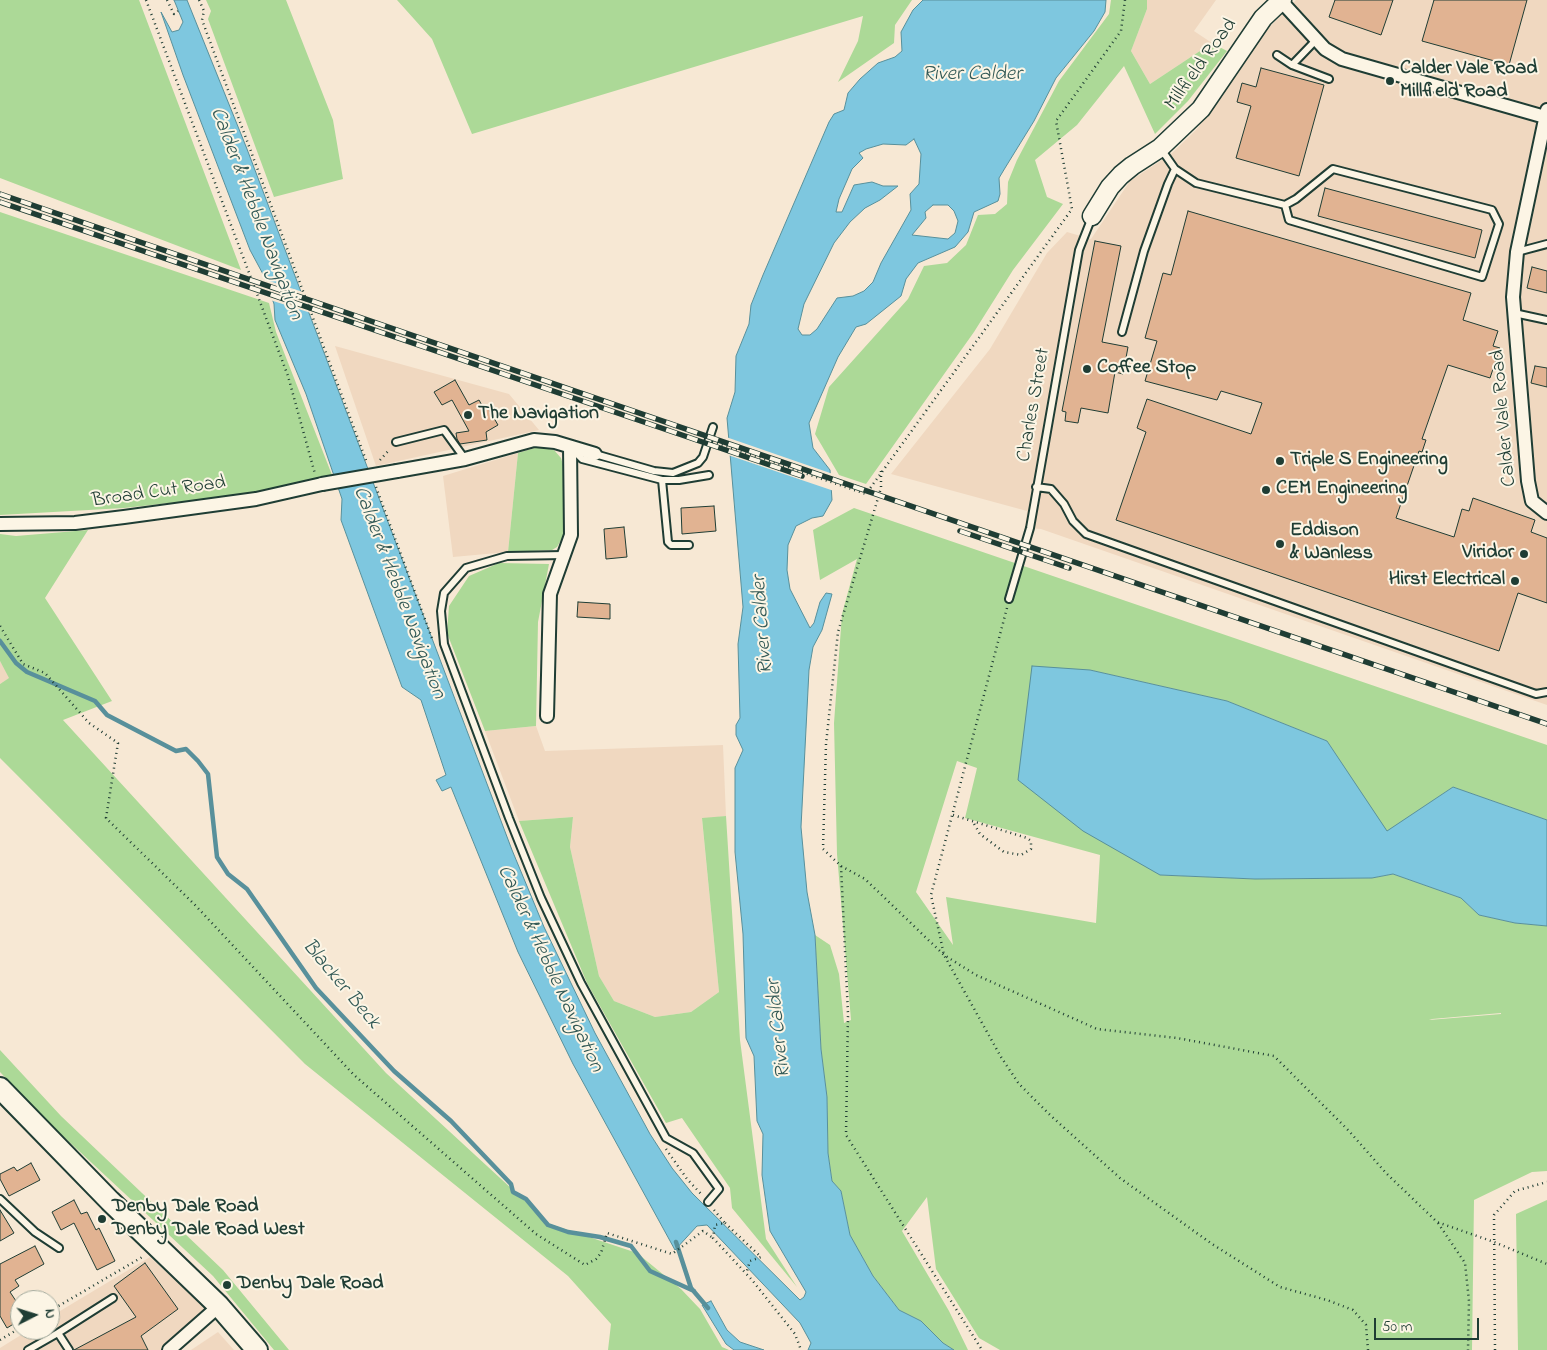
<!DOCTYPE html>
<html>
<head>
<meta charset="utf-8">
<style>
  body { margin:0 }
  #map { position:relative; width:1547px; height:1350px; overflow:hidden; background:#f7e8d4; font-family:"Indie Flower",sans-serif }
  canvas { display:block }
  .north { position:absolute; left:10px; top:1290px; width:50px; height:50px; box-sizing:border-box; background:#fcf5e5; border:1px solid #a4ab9e; border-radius:50%; rotate:85deg; font-size:14px; font-weight:700; line-height:20px; text-align:center; color:#1f3d34 }
  .north::after { content:''; display:block; margin:auto; width:18px; height:22px; background:#1f3d34; clip-path:polygon(50% 0,100% 100%,50% 72%,0 100%) }
  .scale { position:absolute; left:1374px; top:1318px; width:105px; height:22px; box-sizing:border-box; border:2px solid #1f3d34; border-top:0; padding-left:6px; font-size:15px; line-height:18px; white-space:nowrap; color:#1f3d34; -webkit-text-stroke:4px #fcf5e5; paint-order:stroke }
</style>
</head>
<body>
<div id="map">
<canvas width="1547" height="1350"></canvas>
<div class="north">N</div>
<div class="scale">50 m</div>
</div>
<script>
const ctx = document.querySelector('canvas').getContext('2d');
ctx.lineJoin = 'round';
function fillPath(path, color) { ctx.fillStyle = color; ctx.fill(path, 'evenodd'); }
const toPath = rows => new Path2D(rows.map(r => 'M' + r).join(''));
function stroke(path, color, width, dash) { ctx.strokeStyle = color; ctx.lineWidth = width; ctx.lineCap = dash ? 'butt' : 'round'; ctx.setLineDash(dash || []); ctx.stroke(path); }
function write(font, color, halo, rows, align = 'center') {
  ctx.font = font + ' "Indie Flower",sans-serif'; ctx.lineWidth = 4; ctx.setLineDash([]); ctx.textBaseline = 'middle'; ctx.strokeStyle = halo; ctx.fillStyle = color; for (const [text, x, y, turn = 0] of rows) {
    ctx.save(); ctx.translate(x, y); ctx.rotate((+turn || 0) * Math.PI / 180); ctx.textAlign = isNaN(turn) ? turn : align; if (halo) ctx.strokeText(text, 0, 0); ctx.fillText(text, 0, 0); ctx.restore();
  }
}
const built = toPath([
  [1147,0,1216,0,1194,31,1212,43,1150,84,1131,51,1147,9],
  [1296,0,1547,0,1547,705,1041,529,1025,528,1027,511,891,474,990,349,1047,253,1067,232,1091,239,1130,181,1171,154,1197,129,1257,40],
  [335,346,509,394,539,430,376,466],
  [518,453,508,552,453,557,443,476],
  [0,661,10,678,0,684],
  [536,726,545,751,723,745,726,816,702,819,719,992,691,1012,655,1017,614,1001,599,976,570,847,573,817,519,821,485,731],
  [150,1257,206,1309,161,1350,0,1350,0,1348,29,1330,50,1330,50,1317],
  [218,1332,234,1350,191,1350]
]);
const green = toPath([
  [0,0,139,0,241,270,0,178],
  [206,0,286,0,333,120,343,179,274,197,208,19,211,11],
  [397,0,912,0,895,25,894,43,838,82,858,41,863,16,472,134,432,39],
  [1111,0,1147,0,1147,9,1131,51,1150,84,1212,43,1227,51,1188,101,1155,134,1124,66,1077,125,1035,160,1047,197,1063,204,1013,270,974,332,866,484,839,475,815,434,829,387,908,299,924,266,947,263,966,245,978,215,995,214,1007,204,1008,182,1017,160,1059,81,1109,14],
  [0,212,269,303,276,332,332,475,252,494,124,508,0,515],
  [538,447,554,450,561,458,564,468,565,533,557,547,552,550,508,552,518,453],
  [854,508,1547,745,1547,820,1453,787,1387,832,1327,741,1227,701,1090,670,1160,875,1255,879,1372,878,1393,874,1461,898,1479,915,1515,923,1547,926,1547,1171,1532,1172,1474,1200,1472,1350,1000,1350,979,1338,936,1269,927,1197,902,1231,949,1311,968,1350,954,1350,943,1343,921,1321,899,1310,873,1276,850,1235,841,1191,832,1181,828,1153,827,1097,821,1049,815,935,830,945,839,974,844,1023,851,1020,837,854,834,723,842,614,857,559,820,580,813,530],
  [957,761,977,768,965,818,1100,855,1096,923,946,897,953,945,916,892],
  [1501,1013,1501,1014,1429,1020,1432,1019],
  [88,530,45,598,112,701,63,720,386,1073,550,1224,637,1253,681,1289,700,1309,722,1347,729,1350,608,1350,611,1324,568,1276,305,1064,0,758,0,684,9,678,0,661,0,534,16,536],
  [499,563,549,564,538,622,536,726,485,731,447,633,449,606,469,576],
  [726,816,740,1040,766,1239,797,1287,732,1208,730,1188,682,1118,666,1123,587,983,519,821,573,817,570,847,599,976,614,1001,655,1017,691,1012,719,992,702,818],
  [0,1050,61,1116,223,1270,289,1350,274,1350,213,1276,49,1123,0,1072],
  [1547,1200,1547,1350,1518,1350,1516,1214]
]);
const water = toPath([
  [174,0,187,0,247,149,512,850,544,927,595,1033,650,1134,672,1168,692,1193,800,1300,804,1297,806,1292,770,1231,762,1175,763,1134,757,1121,754,1056,746,1038,743,934,735,852,735,768,743,750,736,735,736,725,740,718,738,644,743,607,727,418,735,392,736,356,749,324,751,305,763,275,829,122,834,114,844,110,848,93,860,79,878,63,895,57,902,51,901,32,913,10,923,0,1106,0,1105,12,1094,31,1056,78,1034,121,1005,168,999,178,1000,194,998,201,974,212,968,232,955,247,918,263,906,279,901,296,866,324,856,327,838,357,809,423,813,448,830,470,832,500,823,516,812,518,796,526,788,545,787,570,790,589,810,628,814,623,820,602,826,593,832,594,822,630,813,647,809,670,801,827,807,892,815,935,821,1049,827,1097,828,1153,832,1181,841,1191,850,1235,873,1276,899,1310,921,1321,943,1343,954,1350,808,1350,811,1343,800,1323,707,1225,697,1226,675,1250,573,1064,518,952,451,787,442,791,436,780,446,775,421,700,402,687,341,520,342,499,306,394,275,320,274,304,264,276,250,250,183,75,161,12,172,32,179,30,183,22,174,0],
  [914,139,921,154,919,184,910,194,911,210,881,263,873,282,864,291,853,296,837,298,817,329,810,335,802,335,798,329,804,304,834,243,850,222,865,208,880,200,898,186,883,186,872,182,854,185,842,212,836,212,839,199,852,169,863,158,859,153,866,149,883,144,906,145,914,139],
  [933,205,948,205,954,211,958,221,955,233,948,239,912,235,926,218,925,212,933,205],
  [1032,666,1090,670,1227,701,1327,741,1387,831,1453,787,1547,820,1547,926,1515,923,1479,915,1461,898,1393,874,1372,878,1255,879,1160,875,1083,831,1018,780,1032,666],
  [711,1301,727,1330,740,1342,764,1350,734,1350,726,1344,702,1305,711,1301]
]);
const pier = toPath([
  [263,279,303,292,311,313,270,300],
  [726,437,833,474,834,491,728,455]
]);
const stream = toPath([
  [0,641,16,663,27,672,95,701,107,715,176,751,186,749,198,761,208,774,217,857,228,874,247,889,316,988,394,1071,451,1121,511,1184,513,1192,526,1199,548,1225,568,1232,600,1237,631,1246,650,1271,694,1291],
  [676,1242,691,1288,708,1308]
]);
const building = toPath([
  [1335,0,1393,0,1381,35,1329,17,1335,0],
  [1434,0,1527,0,1509,65,1422,41,1434,0],
  [1261,68,1324,85,1299,176,1236,158,1251,106,1237,102,1242,83,1256,87,1261,68],
  [1325,188,1482,230,1475,258,1318,216,1325,188],
  [1188,211,1471,293,1463,320,1498,331,1493,346,1500,348,1490,378,1448,365,1422,439,1426,440,1422,452,1419,451,1396,518,1454,537,1462,509,1469,511,1473,498,1535,520,1531,532,1547,538,1547,603,1518,593,1499,651,1116,520,1146,432,1137,428,1147,399,1251,434,1262,403,1221,391,1217,400,1145,381,1157,341,1145,338,1163,273,1171,275,1188,211],
  [1095,241,1121,246,1102,342,1128,347,1123,374,1115,372,1108,413,1081,408,1078,423,1065,421,1066,412,1062,411,1095,241],
  [1532,267,1547,271,1547,293,1527,288,1532,267],
  [1535,366,1547,368,1547,387,1531,383,1535,366],
  [455,380,469,405,479,400,485,411,488,408,498,425,486,432,487,440,460,444,457,439,456,433,469,431,452,400,442,405,434,392,455,380],
  [714,506,716,531,682,534,681,508,714,506],
  [624,527,627,557,606,559,604,529,624,527],
  [578,602,610,604,610,619,577,617,578,602],
  [31,1163,40,1180,9,1196,0,1179,0,1174,14,1167,17,1171,31,1163],
  [74,1200,81,1214,87,1212,96,1230,99,1228,115,1261,97,1270,74,1223,61,1230,52,1212,74,1200],
  [0,1210,14,1233,0,1241,0,1210],
  [35,1246,44,1264,15,1280,19,1286,10,1292,20,1307,20,1320,7,1328,0,1316,0,1264,35,1246],
  [145,1263,178,1309,141,1336,148,1350,74,1350,136,1317,114,1286,145,1263]
]);
const path = toPath([
  [146,0,288,376,315,474],
  [167,0,174,14,178,11],
  [199,0,204,11,202,20,367,463],
  [717,443,866,494,1072,209,1056,121,1121,31,1125,0],
  [380,460,390,449],
  [881,471,881,488,838,632,826,744,823,849,841,866,848,1014,846,1135,982,1350],
  [376,487,433,641],
  [1007,608,931,895,944,955,1001,1057,1019,1084,1050,1115,1120,1178,1212,1244,1280,1287,1327,1300,1353,1310,1366,1325,1368,1350],
  [0,626,23,664,45,673,89,723,118,743,106,818,196,906,354,1075,536,1234,585,1265,596,1259,601,1253,607,1233,672,1254,703,1231,713,1238],
  [953,815,1027,838,1031,841,1031,849,1021,855,1004,852,980,834,973,822],
  [841,866,865,879,944,955,976,975,1097,1029,1177,1038,1274,1056,1349,1131,1386,1173,1437,1222,1494,1242,1547,1264],
  [666,1149,687,1179,703,1196],
  [714,1210,725,1223,715,1225,713,1238,752,1280,795,1334,801,1350],
  [725,1223,761,1257,750,1261,746,1274],
  [1438,1223,1465,1263,1469,1301,1468,1350],
  [50,1311,144,1256],
  [0,1340,20,1328],
  [1495,1350,1494,1215,1515,1191,1547,1182]
]);
const lane = toPath([
  [1316,40,1292,65,1329,79],
  [1277,55,1292,65],
  [1161,149,1175,169,1196,183,1285,205,1296,199,1333,169,1492,210,1499,224,1482,277,1289,220,1285,205],
  [1517,252,1547,244],
  [1514,313,1547,320],
  [1122,332,1144,251,1168,184,1175,169],
  [396,442,444,430,465,459],
  [574,451,582,459,662,480,679,480,709,475],
  [595,454,654,471,673,473,698,463,703,457,713,427],
  [662,480,668,542,671,545,689,545],
  [1036,487,1051,489,1064,504,1073,521,1086,534,1536,694,1547,692],
  [564,555,507,556,466,568,444,593,441,611,444,644,509,818,541,898,581,983,666,1138,693,1153,719,1189,708,1202],
  [1009,599,1030,528,1079,250,1092,217],
  [0,1199,35,1232,59,1248],
  [58,1333,113,1298],
  [28,1350,58,1333,69,1350]
]);
const street = toPath([
  [1281,1,1325,49,1342,59,1545,117],
  [1547,110,1517,252,1513,297,1528,481,1532,501,1547,513],
  [397,471,465,459,534,440,555,442,595,454],
  [0,524,75,523,124,517,256,499,322,484],
  [547,716,550,594,571,535,570,447],
  [169,1350,219,1306]
]);
const secondary = toPath([
  [1092,216,1110,187,1121,175,1132,166,1160,148,1201,109,1263,18,1282,0]
]);
const primary = toPath([
  [0,1088,110,1201,219,1306,257,1350]
]);
const rail = toPath([
  [0,194,1547,724],
  [0,202,802,476],
  [960,531,1069,568]
]);
const streetBridge = toPath([
  [322,484,397,471]
]);
const markers = [
  [1390,81,5,"#1f3d34"],
  [1087,369,5,"#1f3d34"],
  [468,415,5,"#1f3d34"],
  [1280,461,5,"#1f3d34"],
  [1266,490,5,"#1f3d34"],
  [1280,544,5,"#1f3d34"],
  [1524,554,5,"#1f3d34"],
  [1515,581,5,"#1f3d34"],
  [102,1219,5,"#1f3d34"],
  [227,1285,5,"#1f3d34"]
];
const streetNames = [
  ["Millfield Road",1202,65,-54],
  ["Charles Street",1035,405,-80],
  ["Calder Vale Road",1505,418,-95],
  ["Broad Cut Road",159,493,-8]
];
const poiNames = [
  ["Calder Vale Road",1400,70],
  ["Millfield Road",1400,93],
  ["Coffee Stop",1097,369],
  ["The Navigation",478,415],
  ["Triple S Engineering",1290,461],
  ["CEM Engineering",1276,490],
  ["Eddison",1290,532],
  ["& Wanless",1290,555],
  ["Viridor",1514,554,"right"],
  ["Hirst Electrical",1505,581,"right"],
  ["Denby Dale Road",112,1208],
  ["Denby Dale Road West",112,1231],
  ["Denby Dale Road",237,1285]
];
const waterNames = [
  ["River Calder",972,76],
  ["Calder & Hebble Navigation",255,214,69],
  ["Calder & Hebble Navigation",398,593,69],
  ["River Calder",764,625,-94],
  ["Calder & Hebble Navigation",549,969,65],
  ["Blacker Beck",340,985,50],
  ["River Calder",780,1029,-96]
];
fillPath(built, '#f0d8c0');
fillPath(green, '#acd997');
fillPath(water, '#7ec7df');
stroke(water, '#58909b', 1);
fillPath(pier, '#f7e8d4');
stroke(stream, '#58909b', 4.5);
fillPath(building, '#e1b392');
stroke(building, '#1f3d34', 1);
stroke(lane, '#1f3d34', 10);
stroke(street, '#1f3d34', 16);
stroke(secondary, '#1f3d34', 21);
stroke(primary, '#1f3d34', 24);
stroke(path, '#1f3d34', 2.5, [1, 4]);
stroke(lane, '#fcf5e5', 6);
stroke(street, '#fcf5e5', 12);
stroke(secondary, '#fcf5e5', 18);
stroke(primary, '#fcf5e5', 20);
stroke(rail, '#1f3d34', 5.5);
stroke(rail, '#fcf5e5', 4, [11]);
stroke(streetBridge, '#1f3d34', 16, []);
stroke(streetBridge, '#fcf5e5', 12);
for (const [x, y, r, color] of markers) { const dot = new Path2D(); dot.arc(x, y, r, 0, 2 * Math.PI); ctx.fillStyle = color; ctx.fill(dot); stroke(dot, '#fcf5e5', 2); }
write('20px', '#1f3d34', '#fcf5e5', streetNames);
write('bold 20px', '#1f3d34', '#fcf5e5', poiNames, 'left');
write('italic 21px', '#325956', '#fcf5e5', waterNames);
</script>
</body>
</html>
